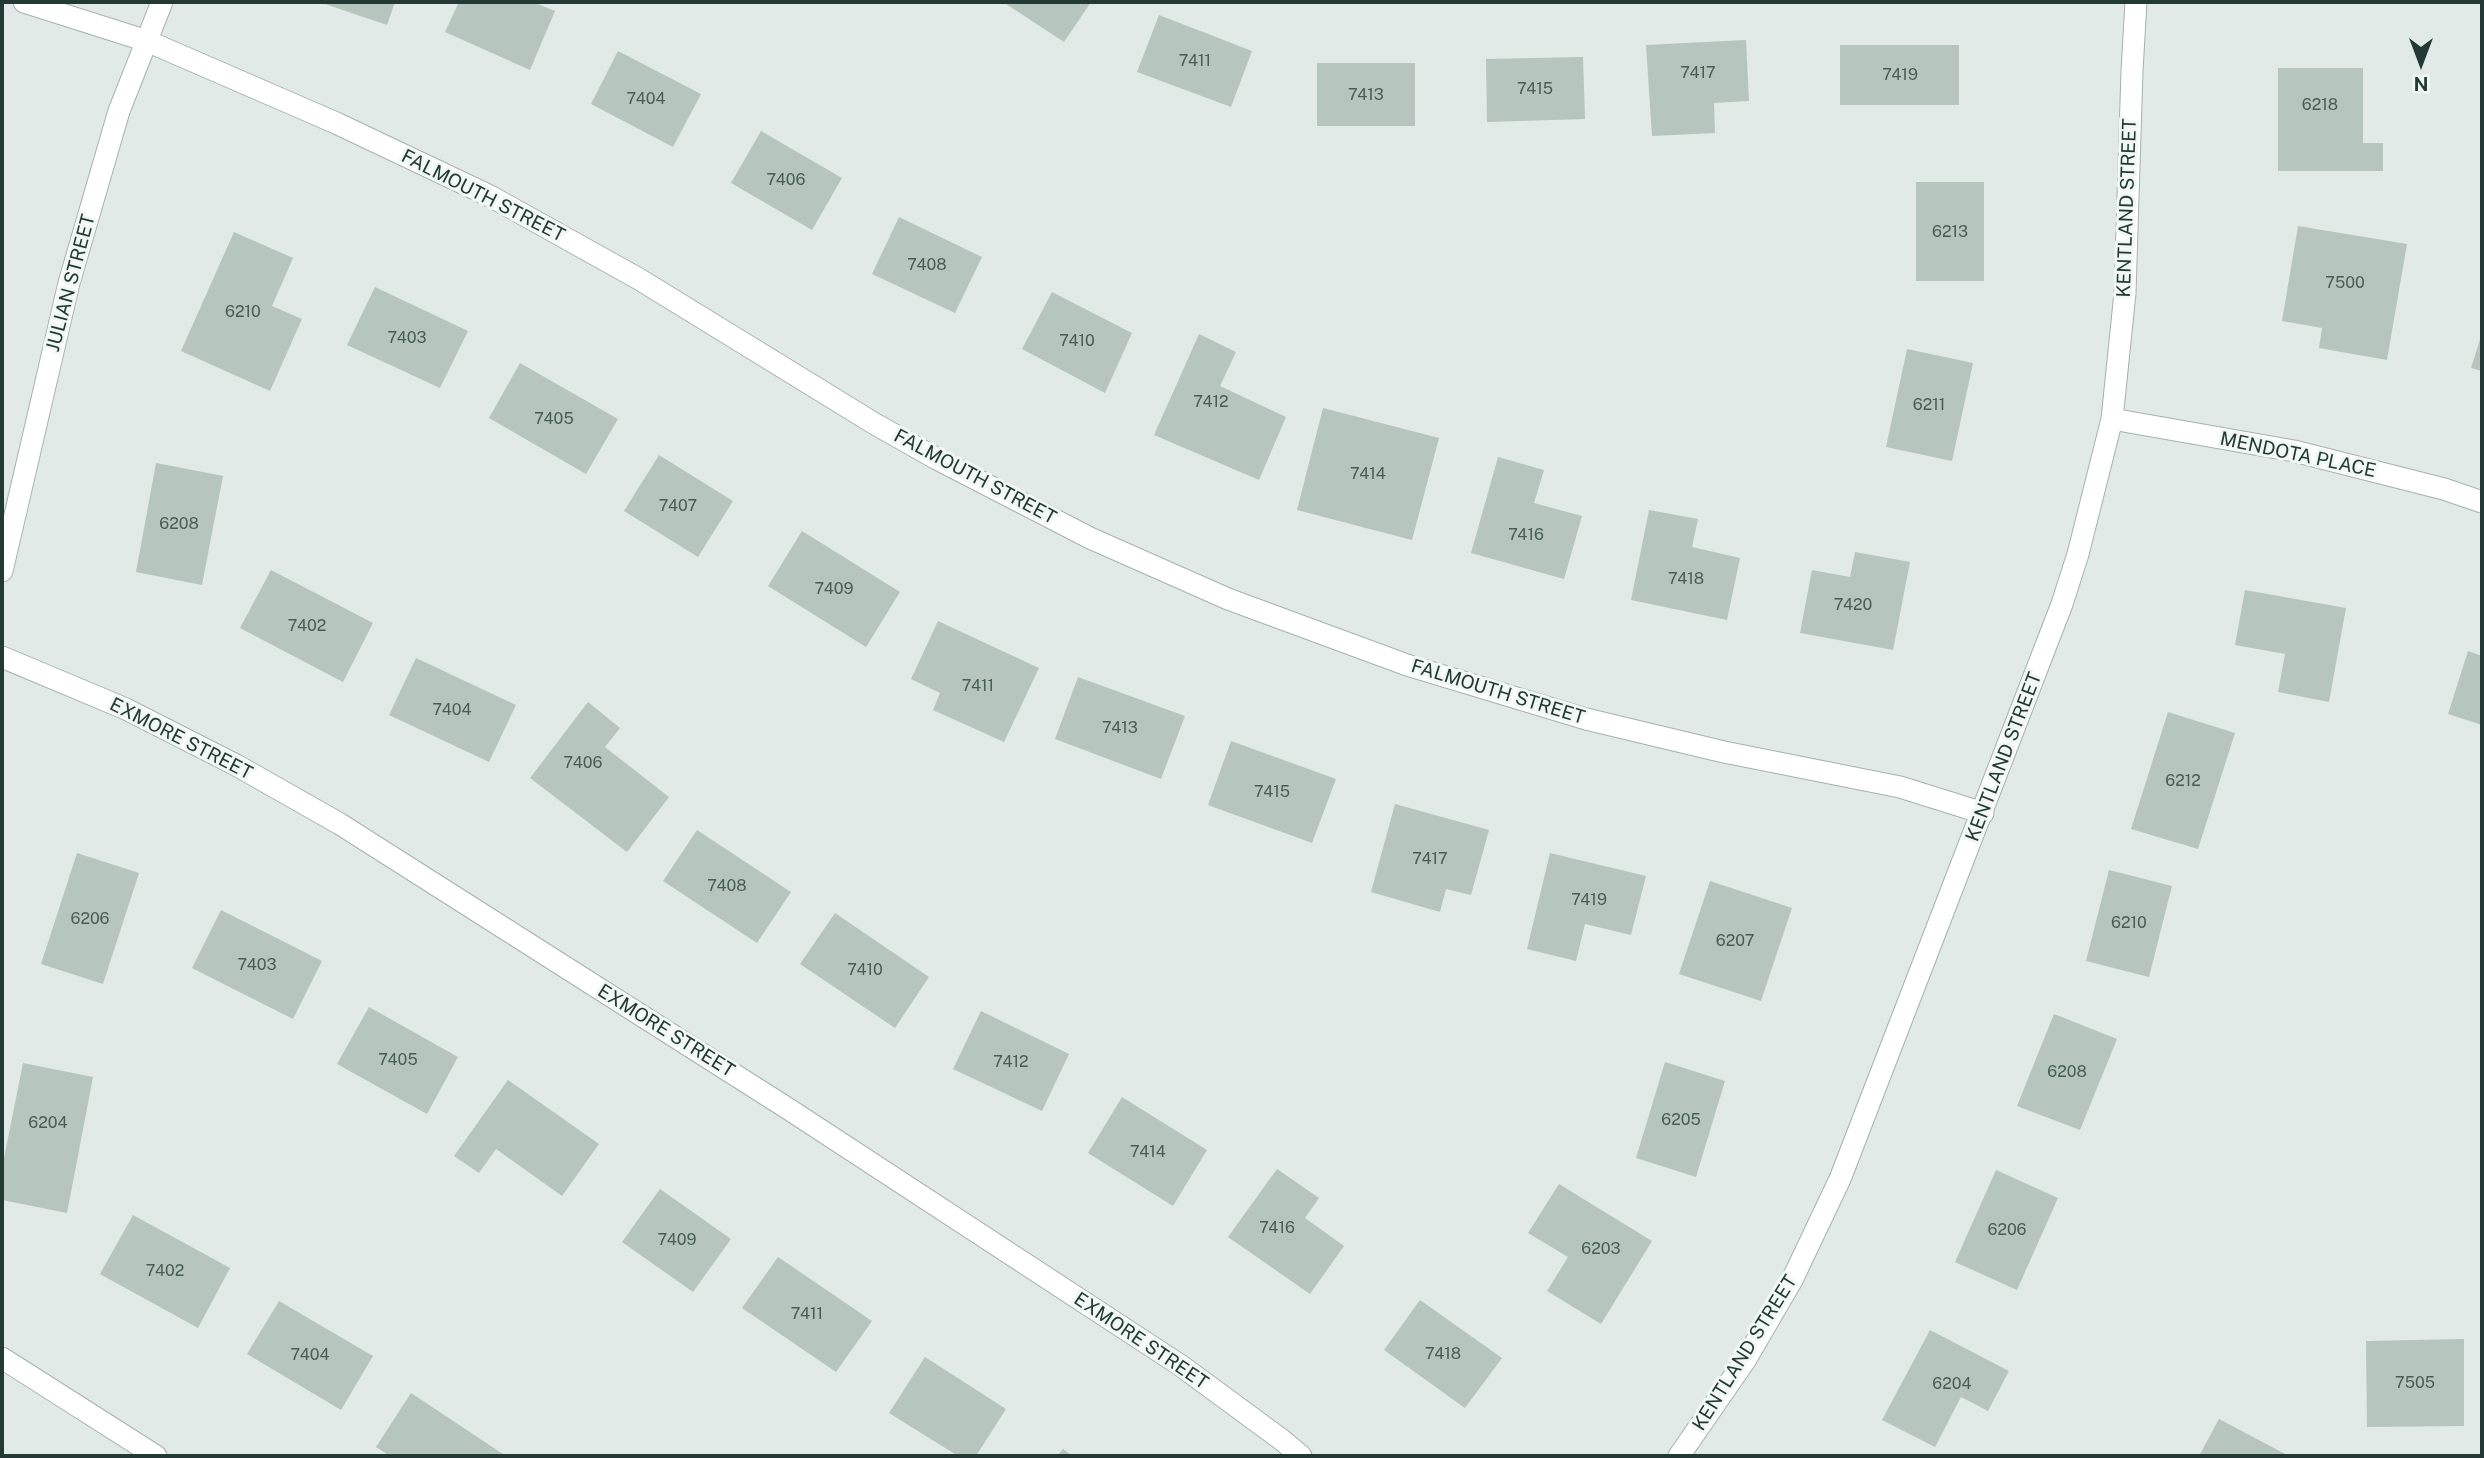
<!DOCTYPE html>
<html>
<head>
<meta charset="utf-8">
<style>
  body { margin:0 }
  #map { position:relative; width:2484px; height:1458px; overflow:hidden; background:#e1eae6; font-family:"Public Sans",sans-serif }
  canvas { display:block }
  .frame { position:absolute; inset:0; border:4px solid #233a34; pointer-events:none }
  .north { position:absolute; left:2386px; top:28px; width:70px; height:70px; -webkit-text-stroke:5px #f1f7f4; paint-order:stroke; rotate:180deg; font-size:19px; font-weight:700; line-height:28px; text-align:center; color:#233a34 }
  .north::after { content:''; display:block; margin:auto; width:24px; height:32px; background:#233a34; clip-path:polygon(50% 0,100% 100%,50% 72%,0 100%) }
</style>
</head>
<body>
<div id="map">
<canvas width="2484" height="1458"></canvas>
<div class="frame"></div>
<div class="north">N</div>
</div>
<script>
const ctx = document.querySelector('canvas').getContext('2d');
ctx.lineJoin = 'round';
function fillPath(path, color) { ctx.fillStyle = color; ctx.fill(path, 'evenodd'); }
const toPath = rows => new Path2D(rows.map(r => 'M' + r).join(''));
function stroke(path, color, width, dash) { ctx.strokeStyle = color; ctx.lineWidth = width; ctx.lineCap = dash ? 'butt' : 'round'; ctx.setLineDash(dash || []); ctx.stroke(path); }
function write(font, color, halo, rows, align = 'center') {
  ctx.font = font + ' "Public Sans",sans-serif'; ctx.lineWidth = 6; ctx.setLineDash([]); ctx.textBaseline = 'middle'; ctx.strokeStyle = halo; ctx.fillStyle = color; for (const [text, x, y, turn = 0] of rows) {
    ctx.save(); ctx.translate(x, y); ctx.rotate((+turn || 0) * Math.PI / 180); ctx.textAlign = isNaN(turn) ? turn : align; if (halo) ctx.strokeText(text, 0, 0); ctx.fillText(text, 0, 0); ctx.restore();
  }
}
const building = toPath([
  [319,2,395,2,387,25],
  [459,2,533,2,555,11,530,70,445,32],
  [1003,2,1091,2,1064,42],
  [1159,15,1252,51,1231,107,1137,72],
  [1746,40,1749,101,1714,103,1715,133,1652,136,1646,45],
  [1840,45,1959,45,1959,105,1840,105],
  [618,51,701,94,673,147,591,104],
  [1583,57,1585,119,1487,122,1486,59],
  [1317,63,1415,63,1415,126,1317,126],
  [2278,68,2363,68,2363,143,2383,143,2383,171,2278,171],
  [761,131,842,178,812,230,731,183],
  [1916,182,1984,182,1984,281,1916,281],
  [899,217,982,257,955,313,872,274],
  [2298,226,2407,244,2387,360,2319,348,2322,328,2282,321],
  [234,232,293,258,272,306,302,319,270,391,181,351],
  [375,287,468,331,440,388,347,345],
  [1052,292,1132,333,1105,393,1022,349],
  [2482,333,2482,371,2471,368],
  [1199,334,1236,352,1220,386,1286,417,1259,480,1154,435],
  [1907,349,1973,363,1952,461,1886,447],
  [520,363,618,419,586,474,489,418],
  [1323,408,1439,438,1412,540,1297,510],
  [659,455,733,501,698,557,624,511],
  [1498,457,1544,470,1534,503,1582,516,1564,579,1471,553],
  [156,463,223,476,202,585,136,572],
  [1649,510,1698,519,1692,547,1740,558,1727,620,1631,600],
  [802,531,900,592,866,647,768,586],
  [1855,552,1910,562,1893,650,1800,633,1812,570,1850,577],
  [271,570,373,623,343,682,240,628],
  [2245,590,2346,608,2329,702,2278,692,2285,654,2235,645],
  [938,621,1039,668,1004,742,933,710,940,693,911,679],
  [2468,651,2482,656,2482,725,2448,714],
  [416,658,516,705,489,762,389,715],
  [1078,677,1185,716,1161,779,1055,739],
  [588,702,620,728,605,747,669,797,627,852,530,778],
  [2168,712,2235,733,2198,849,2131,829],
  [1231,741,1336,779,1312,843,1208,805],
  [1395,804,1489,830,1471,895,1446,889,1440,912,1371,892],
  [697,830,791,892,757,943,663,881],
  [77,853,139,873,103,984,41,964],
  [1550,853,1646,876,1631,935,1585,924,1576,961,1527,949],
  [2109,870,2172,886,2149,977,2086,961],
  [1710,881,1792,908,1761,1001,1679,974],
  [221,910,322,961,293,1019,192,968],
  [835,913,929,977,895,1028,800,964],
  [369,1007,458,1057,427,1114,337,1064],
  [981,1011,1069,1054,1042,1111,953,1069],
  [2054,1014,2117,1039,2080,1130,2017,1106],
  [1665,1062,1725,1081,1696,1177,1636,1158],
  [23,1063,93,1077,67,1213,2,1200,2,1168],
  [508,1080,599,1144,562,1196,496,1149,479,1173,454,1156],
  [1122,1097,1207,1150,1173,1206,1088,1153],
  [1277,1169,1319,1198,1305,1218,1344,1246,1310,1294,1228,1237],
  [1996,1170,2058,1198,2017,1290,1955,1262],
  [1559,1184,1652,1241,1601,1324,1547,1291,1568,1257,1528,1233],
  [660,1189,731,1239,693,1292,622,1242],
  [133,1215,230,1268,198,1328,100,1274],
  [778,1257,872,1321,836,1372,742,1308],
  [1420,1300,1502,1358,1465,1408,1384,1350],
  [279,1301,373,1356,341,1410,247,1354],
  [1930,1330,2009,1371,1988,1411,1961,1397,1935,1447,1882,1420],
  [2464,1339,2464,1426,2367,1427,2366,1341],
  [925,1357,1006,1409,976,1456,958,1456,889,1413],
  [411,1393,506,1456,390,1456,376,1447],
  [2219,1419,2289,1456,2199,1456],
  [1063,1449,1073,1456,1057,1456]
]);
const minor = toPath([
  [24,2,147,41,336,123,490,196,639,279,875,424,937,459,1090,538,1228,599,1407,665,1586,719,1724,752,1900,787,1983,813],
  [2112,419,2294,451,2444,489,2482,502],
  [2,571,69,283,119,111,162,2],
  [2,657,126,709,236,765,340,824,787,1108,1180,1365,1282,1440,1301,1456],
  [2,1358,156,1456],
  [1679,1456,1746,1359,1792,1280,1840,1179,2062,604,2078,554,2112,419,2125,293,2132,71,2136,2]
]);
const numberNames = [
  ["7411",1195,61],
  ["7417",1698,73],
  ["7419",1900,75],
  ["7415",1535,89],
  ["7413",1366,95],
  ["7404",646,99],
  ["6218",2320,105],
  ["7406",786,180],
  ["6213",1950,232],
  ["7408",927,265],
  ["7500",2345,283],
  ["6210",243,312],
  ["7403",407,338],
  ["7410",1077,341],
  ["7412",1211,402],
  ["6211",1929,405],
  ["7405",554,419],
  ["7414",1368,474],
  ["7407",678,506],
  ["6208",179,524],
  ["7416",1526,535],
  ["7418",1686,579],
  ["7409",834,589],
  ["7420",1853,605],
  ["7402",307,626],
  ["7411",978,686],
  ["7404",452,710],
  ["7413",1120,728],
  ["7406",583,763],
  ["6212",2183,781],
  ["7415",1272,792],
  ["7417",1430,859],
  ["7408",727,886],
  ["7419",1589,900],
  ["6206",90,919],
  ["6210",2129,923],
  ["6207",1735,941],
  ["7403",257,965],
  ["7410",865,970],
  ["7405",398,1060],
  ["7412",1011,1062],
  ["6208",2067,1072],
  ["6205",1681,1120],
  ["6204",48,1123],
  ["7414",1148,1152],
  ["7416",1277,1228],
  ["6206",2007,1230],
  ["7409",677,1240],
  ["6203",1601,1249],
  ["7402",165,1271],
  ["7411",807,1314],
  ["7418",1443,1354],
  ["7404",310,1355],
  ["7505",2415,1383],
  ["6204",1952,1384]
];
const streetNames = [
  ["FALMOUTH STREET",483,196,27],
  ["KENTLAND STREET",2127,208,-88],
  ["JULIAN STREET",71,283,-75],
  ["MENDOTA PLACE",2298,455,12],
  ["FALMOUTH STREET",975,477,28],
  ["FALMOUTH STREET",1498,692,17],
  ["EXMORE STREET",181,739,27],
  ["KENTLAND STREET",2004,757,-69],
  ["EXMORE STREET",666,1031,32],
  ["EXMORE STREET",1141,1341,34],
  ["KENTLAND STREET",1745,1353,-58]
];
fillPath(building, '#b7c5bf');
stroke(minor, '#a4b2ad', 23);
stroke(minor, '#fff', 21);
write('16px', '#485d57', null, numberNames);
write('19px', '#233a34', '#f1f7f4', streetNames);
</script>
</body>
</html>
